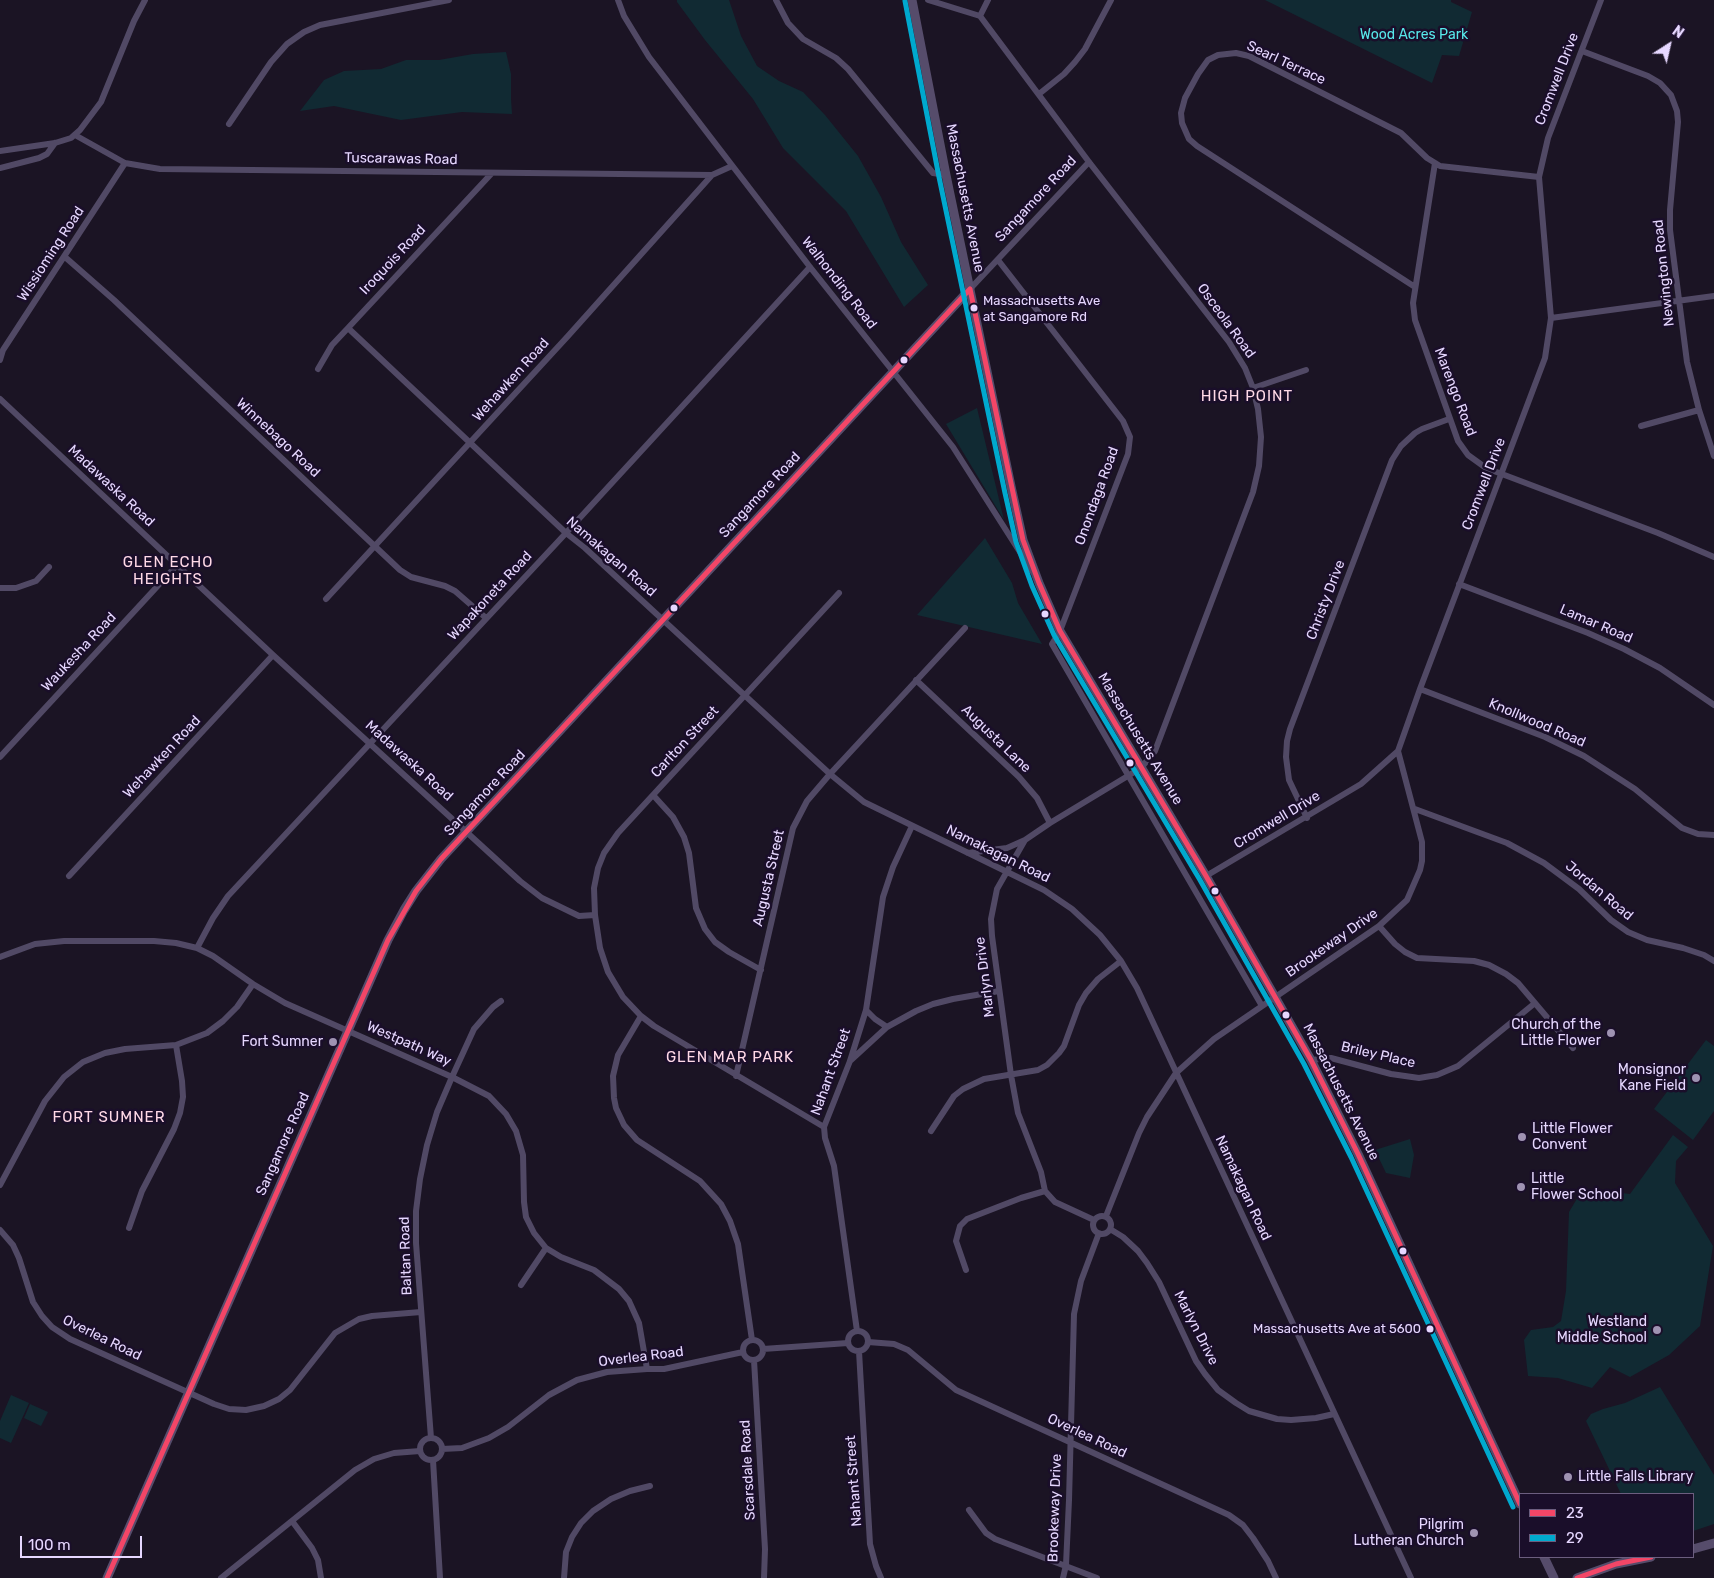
<!DOCTYPE html>
<html>
<head>
<meta charset="utf-8">
<style>
  body { margin:0 }
  #map { position:relative; width:1714px; height:1578px; overflow:hidden; background:#1b1424; font-family:Rubik,sans-serif }
  canvas { display:block }
  .legend { position:absolute; left:1519px; top:1493px; width:175px; height:65px; box-sizing:border-box; background:#1a0e2a; border:1px solid #6c5e7f; margin:0; padding:6px 9px; list-style:none; font-size:15px; color:#e6d7ff }
  .legend li { display:flex; align-items:center; gap:10px; height:25px }
  .legend b { width:25px; border:1px solid #6c5e7f }
  .north { position:absolute; left:1644px; top:20px; width:50px; height:50px; -webkit-text-stroke:4px #1a0e2a; paint-order:stroke; rotate:35deg; font-size:14px; font-weight:700; line-height:20px; text-align:center; color:#e6d7ff }
  .north::after { content:''; display:block; margin:auto; width:18px; height:22px; background:#e6d7ff; clip-path:polygon(50% 0,100% 100%,50% 72%,0 100%) }
  .scale { position:absolute; left:20px; top:1536px; width:122px; height:22px; box-sizing:border-box; border:2px solid #e6d7ff; border-top:0; padding-left:6px; font-size:15px; line-height:18px; white-space:nowrap; color:#e6d7ff; -webkit-text-stroke:4px #1a0e2a; paint-order:stroke }
</style>
</head>
<body>
<div id="map">
<canvas width="1714" height="1578"></canvas>
<ul class="legend">
<li><b style="height:6px;background:#f34667"></b>23</li>
<li><b style="height:6px;background:#00a9ce"></b>29</li>
</ul>
<div class="north">N</div>
<div class="scale">100 m</div>
</div>
<script>
const ctx = document.querySelector('canvas').getContext('2d');
ctx.lineJoin = 'round';
function fillPath(path, color) { ctx.fillStyle = color; ctx.fill(path, 'evenodd'); }
const toPath = rows => new Path2D(rows.map(r => 'M' + r).join(''));
function stroke(path, color, width, dash) { ctx.strokeStyle = color; ctx.lineWidth = width; ctx.lineCap = dash ? 'butt' : 'round'; ctx.setLineDash(dash || []); ctx.stroke(path); }
function write(font, color, halo, rows, align = 'center') {
  ctx.font = font + ' Rubik,sans-serif'; ctx.lineWidth = 5; ctx.setLineDash([]); ctx.textBaseline = 'middle'; ctx.strokeStyle = halo; ctx.fillStyle = color; for (const [text, x, y, turn = 0] of rows) {
    ctx.save(); ctx.translate(x, y); ctx.rotate((+turn || 0) * Math.PI / 180); ctx.textAlign = isNaN(turn) ? turn : align; if (halo) ctx.strokeText(text, 0, 0); ctx.fillText(text, 0, 0); ctx.restore();
  }
}
const green = toPath([
  [677,0,729,0,741,36,757,66,779,81,803,92,825,115,858,156,881,197,901,242,928,285,904,307,846,211,783,148,753,99,705,40,677,2],
  [1265,0,1451,0,1451,2,1472,12,1459,56,1442,55,1432,83],
  [506,52,511,74,511,99,512,114,462,112,401,120,334,106,300,111,324,80,344,71,381,69,406,60,439,60,473,54],
  [977,408,1004,520,946,424],
  [985,538,1012,583,1018,603,1042,644,917,615],
  [1706,1040,1714,1046,1714,1111,1693,1140,1654,1109],
  [1673,1135,1688,1147,1676,1161,1675,1183,1713,1246,1700,1326,1669,1355,1630,1377,1610,1367,1592,1388,1558,1378,1528,1376,1524,1340,1531,1330,1553,1327,1561,1321,1566,1291,1569,1212,1578,1197,1589,1192,1606,1191,1630,1194],
  [1410,1139,1414,1155,1410,1178,1386,1173,1375,1150],
  [1660,1387,1714,1475,1714,1524,1693,1531,1693,1494,1621,1494,1586,1421,1591,1414,1603,1409,1625,1403],
  [11,1395,29,1403,11,1443,0,1438,0,1421],
  [30,1404,48,1412,41,1426,24,1418]
]);
const street = toPath([
  [618,0,624,16,649,57,810,267,953,447,1032,571],
  [776,0,788,23,803,39,836,58,848,69,933,173,946,175],
  [928,0,980,16,1089,162,1229,342,1245,368,1253,388,1258,409,1261,437,1259,466,1253,492,1155,751,1141,768,1050,823,1025,840,997,889,991,919,992,936,1011,1075,1018,1113,1041,1172,1045,1191,1055,1202,1094,1220],
  [980,16,988,0],
  [1582,51,1648,76,1660,83,1671,95,1677,111,1678,122,1670,210,1670,230,1687,362,1699,410,1714,456],
  [1039,94,1064,74,1075,62,1085,49,1111,0],
  [229,124,271,62,287,44,304,32,320,25,449,0],
  [75,135,125,163,160,169,712,175,732,166],
  [0,151,55,143,71,138,80,130,101,102,134,21,145,0],
  [1435,163,1413,303,1415,320,1458,441,1468,455,1486,468,1658,533,1714,557],
  [0,168,39,158,47,154,55,143],
  [65,257,114,300,400,570,411,577,445,586,455,591,486,618],
  [998,260,1123,421,1130,437,1128,454,1060,631,1052,644,1262,1006],
  [1415,287,1197,146,1189,139,1182,123,1181,113,1185,98,1198,74,1208,60,1218,55,1236,53,1249,56,1401,133,1427,158,1440,166,1539,177],
  [970,289,1089,162],
  [1551,318,1714,296],
  [348,328,566,533,585,548,830,774,864,802,1044,890,1072,909,1100,935,1121,961,1137,988,1411,1578],
  [0,360,3,350,125,163],
  [318,369,332,345,348,328,492,173],
  [1253,388,1306,370],
  [0,399,273,655,520,881,542,898,579,916,595,915],
  [1641,426,1699,410],
  [1459,584,1588,633,1624,649,1660,668,1714,705],
  [0,588,16,588,36,581,49,567],
  [326,599,568,336,712,175],
  [916,680,1019,777,1037,798,1050,823],
  [1420,689,1545,737,1584,756,1635,789,1682,828,1698,834,1714,835],
  [0,757,177,565],
  [653,795,673,817,684,837,689,853,696,908,705,929,715,942,729,952,761,970],
  [1415,809,1507,843,1544,863,1579,889,1611,920,1628,932,1647,940,1683,948,1704,955,1714,961],
  [1307,818,1289,780,1286,757,1287,741,1290,729,1392,460,1401,446,1415,433,1422,429,1449,419],
  [968,853,1007,848,1025,840],
  [69,876,273,655],
  [1206,876,1361,784,1398,751,1420,689,1545,358,1551,318,1539,177,1548,138,1601,0],
  [1379,926,1395,944,1405,952,1417,958,1474,961,1489,965,1506,974,1518,983,1573,1048],
  [197,948,213,918,228,896,566,533,810,267],
  [0,957,35,944,64,941,154,941,176,943,197,948,213,956,253,984,285,1003,452,1077,489,1096,506,1114,516,1131,523,1155,524,1202,526,1217,534,1233,546,1248,561,1257,594,1270,619,1289,629,1301,639,1323,647,1369],
  [866,1010,875,1019,887,1027],
  [641,1016,618,1055,613,1076,614,1098,616,1108,624,1125,637,1140,700,1181,721,1204,730,1221,738,1244,752,1340],
  [1311,1060,1331,1058,1391,1074,1419,1078,1437,1075,1458,1066,1535,1003],
  [850,1061,887,1027,916,1011,933,1004,953,999,999,991],
  [736,1076,793,828,807,801,830,774,965,628],
  [824,1127,654,1026,641,1016,623,997,608,972,600,948,595,915,594,888,598,868,604,853,618,833,839,593],
  [931,1131,954,1096,963,1089,984,1079,1038,1070,1047,1065,1059,1053,1064,1046,1079,1005,1086,993,1098,979,1121,961],
  [0,1185,45,1101,64,1077,83,1062,105,1053,125,1049,176,1045,207,1033,223,1021,237,1007,253,984],
  '1093 1225a9 9 0 1 1 18 0a9 9 0 1 1-18 0Z',
  [1106,1216,1139,1133,1147,1117,1176,1073,1214,1039,1379,926,1407,900,1420,870,1422,861,1422,842,1398,751],
  [129,1228,142,1191,174,1129,180,1113,183,1097,182,1081,176,1045],
  [1110,1229,1123,1237,1138,1251,1147,1263,1159,1282,1196,1361,1205,1374,1218,1390,1236,1403,1249,1411,1277,1419,1291,1420,1316,1418,1334,1414],
  [0,1230,13,1245,19,1258,33,1302,42,1316,52,1327,70,1339,214,1404,229,1409,246,1410,264,1406,279,1399,290,1390,335,1333,359,1319,372,1316,421,1312],
  [966,1270,956,1241,960,1226,967,1219,1021,1198,1045,1191],
  [521,1285,546,1248],
  '848 1341a10 10 0 1 1 20 0a10 10 0 1 1-20 0Z',
  [857,1331,834,1166,825,1138,824,1127,850,1061,866,1010,883,897,893,867,912,826],
  '743 1350a10 10 0 1 1 20 0a10 10 0 1 1-20 0Z',
  [868,1342,894,1344,908,1350,956,1390,1229,1515,1243,1525,1253,1538,1268,1561,1276,1578],
  [763,1349,848,1343],
  [859,1351,870,1544,876,1566,881,1578],
  [754,1360,765,1549,764,1578],
  [431,1438,416,1243,416,1211,420,1179,427,1145,437,1112,452,1077,474,1029,493,1007,501,1001],
  '420 1449a11 11 0 1 1 22 0a11 11 0 1 1-22 0Z',
  [442,1449,462,1448,489,1438,508,1427,549,1395,577,1380,607,1372,647,1369,664,1369,743,1352],
  [433,1460,440,1578],
  [969,1510,986,1533,995,1539,1097,1578],
  [292,1521,312,1548,318,1560,321,1578],
  [221,1578,355,1470,374,1459,394,1453,420,1451],
  [564,1578,566,1552,572,1537,581,1523,593,1511,611,1499,630,1491,650,1486],
  [1063,1578,1066,1565,1069,1500,1074,1314,1081,1281,1099,1233]
]);
const secondary = toPath([
  [912,0,946,175,1012,491,1023,540,1039,583,1060,631,1206,876,1311,1060,1358,1154,1520,1504],
  [1693,1549,1714,1543],
  [1544,1557,1554,1578],
  [107,1578,388,940,404,910,416,891,441,859,970,289],
  [1577,1578,1616,1564,1651,1557]
]);
const bus1 = toPath([
  [970,289,1023,540,1039,583,1060,631,1206,876,1311,1060,1358,1154,1520,1504],
  [107,1578,388,940,416,891,441,859,970,289],
  [1577,1578,1616,1564,1651,1557]
]);
const bus2 = toPath([
  [905,1,939,177,1005,493,1016,542,1032,586,1054,635,1200,880,1304,1064,1351,1157,1513,1507]
]);
const markers = [
  [974,308,4.5,"#e6d7ff"],
  [904,360,4.5,"#e6d7ff"],
  [674,608,4.5,"#e6d7ff"],
  [1045,614,4.5,"#e6d7ff"],
  [1130,763,4.5,"#e6d7ff"],
  [1215,891,4.5,"#e6d7ff"],
  [1286,1015,4.5,"#e6d7ff"],
  [1611,1033,5,"#9f93b2"],
  [333,1042,5,"#9f93b2"],
  [1696,1078,5,"#9f93b2"],
  [1522,1137,5,"#9f93b2"],
  [1521,1187,5,"#9f93b2"],
  [1403,1251,4.5,"#e6d7ff"],
  [1430,1329,4.5,"#e6d7ff"],
  [1657,1330,5,"#9f93b2"],
  [1568,1477,5,"#9f93b2"],
  [1474,1533,5,"#9f93b2"]
];
const busNames = [
  ["Massachusetts Ave",983,301],
  ["at Sangamore Rd",983,317],
  ["Massachusetts Ave at 5600",1421,1329,"right"]
];
const parkNames = [
  ["Wood Acres Park",1414,35]
];
const streetNames = [
  ["Searl Terrace",1286,63,25],
  ["Cromwell Drive",1557,79,-69],
  ["Tuscarawas Road",401,159,1],
  ["Massachusetts Avenue",965,198,79],
  ["Sangamore Road",1036,199,-47],
  ["Wissioming Road",51,254,-57],
  ["Iroquois Road",393,260,-47],
  ["Newington Road",1664,273,-96],
  ["Walhonding Road",839,283,52],
  ["Osceola Road",1226,321,54],
  ["Wehawken Road",511,380,-48],
  ["Marengo Road",1455,392,69],
  ["Winnebago Road",278,438,43],
  ["Cromwell Drive",1484,484,-69],
  ["Madawaska Road",111,486,43],
  ["Sangamore Road",760,495,-47],
  ["Onondaga Road",1097,496,-70],
  ["Namakagan Road",611,557,41],
  ["Wapakoneta Road",490,596,-47],
  ["Christy Drive",1326,600,-69],
  ["Lamar Road",1596,624,23],
  ["Waukesha Road",79,652,-47],
  ["Knollwood Road",1537,723,23],
  ["Augusta Lane",996,739,44],
  ["Massachusetts Avenue",1140,739,59],
  ["Carlton Street",685,742,-47],
  ["Wehawken Road",162,757,-47],
  ["Madawaska Road",409,761,42],
  ["Sangamore Road",485,793,-47],
  ["Cromwell Drive",1277,820,-31],
  ["Namakagan Road",998,854,26],
  ["Augusta Street",769,878,-77],
  ["Jordan Road",1599,891,40],
  ["Brookeway Drive",1332,943,-35],
  ["Marlyn Drive",985,977,-97],
  ["Westpath Way",409,1044,24],
  ["Briley Place",1378,1055,13],
  ["Nahant Street",831,1072,-70],
  ["Massachusetts Avenue",1341,1092,63],
  ["Sangamore Road",283,1144,-66],
  ["Namakagan Road",1243,1188,65],
  ["Baltan Road",406,1256,-92],
  ["Marlyn Drive",1196,1328,63],
  ["Overlea Road",102,1338,26],
  ["Overlea Road",641,1357,-7],
  ["Overlea Road",1087,1436,25],
  ["Scarsdale Road",748,1470,-93],
  ["Nahant Street",854,1481,-94],
  ["Brookeway Drive",1055,1508,-88]
];
const poiNames = [
  ["Church of the",1601,1025],
  ["Little Flower",1601,1041],
  ["Fort Sumner",323,1042],
  ["Monsignor",1686,1070],
  ["Kane Field",1686,1086],
  ["Little Flower",1532,1129,"left"],
  ["Convent",1532,1145,"left"],
  ["Little",1531,1179,"left"],
  ["Flower School",1531,1195,"left"],
  ["Westland",1647,1322],
  ["Middle School",1647,1338],
  ["Little Falls Library",1578,1477,"left"],
  ["Pilgrim",1464,1525],
  ["Lutheran Church",1464,1541]
];
const neighbourhoodNames = [
  ["HIGH POINT",1247,397],
  ["GLEN ECHO",168,563],
  ["HEIGHTS",168,580],
  ["GLEN MAR PARK",730,1058],
  ["FORT SUMNER",109,1118]
];
fillPath(green, '#112a33');
stroke(street, '#514965', 6);
stroke(secondary, '#564c6b', 9);
stroke(bus1, '#f34667', 5);
stroke(bus2, '#00a9ce', 5);
for (const [x, y, r, color] of markers) { const dot = new Path2D(); dot.arc(x, y, r, 0, 2 * Math.PI); ctx.fillStyle = color; ctx.fill(dot); stroke(dot, '#1a0e2a', 2); }
write('13px', '#e6d7ff', '#1a0e2a', busNames, 'left');
write('14px', '#57e9eb', '#1a0e2a', parkNames);
write('14px', '#e6d7ff', '#1a0e2a', streetNames);
write('14px', '#e6d7ff', '#1a0e2a', poiNames, 'right');
ctx.letterSpacing = '1px';
write('15px', '#ffd9e7', '#1a0e2a', neighbourhoodNames);
ctx.letterSpacing = '0px';
</script>
</body>
</html>
